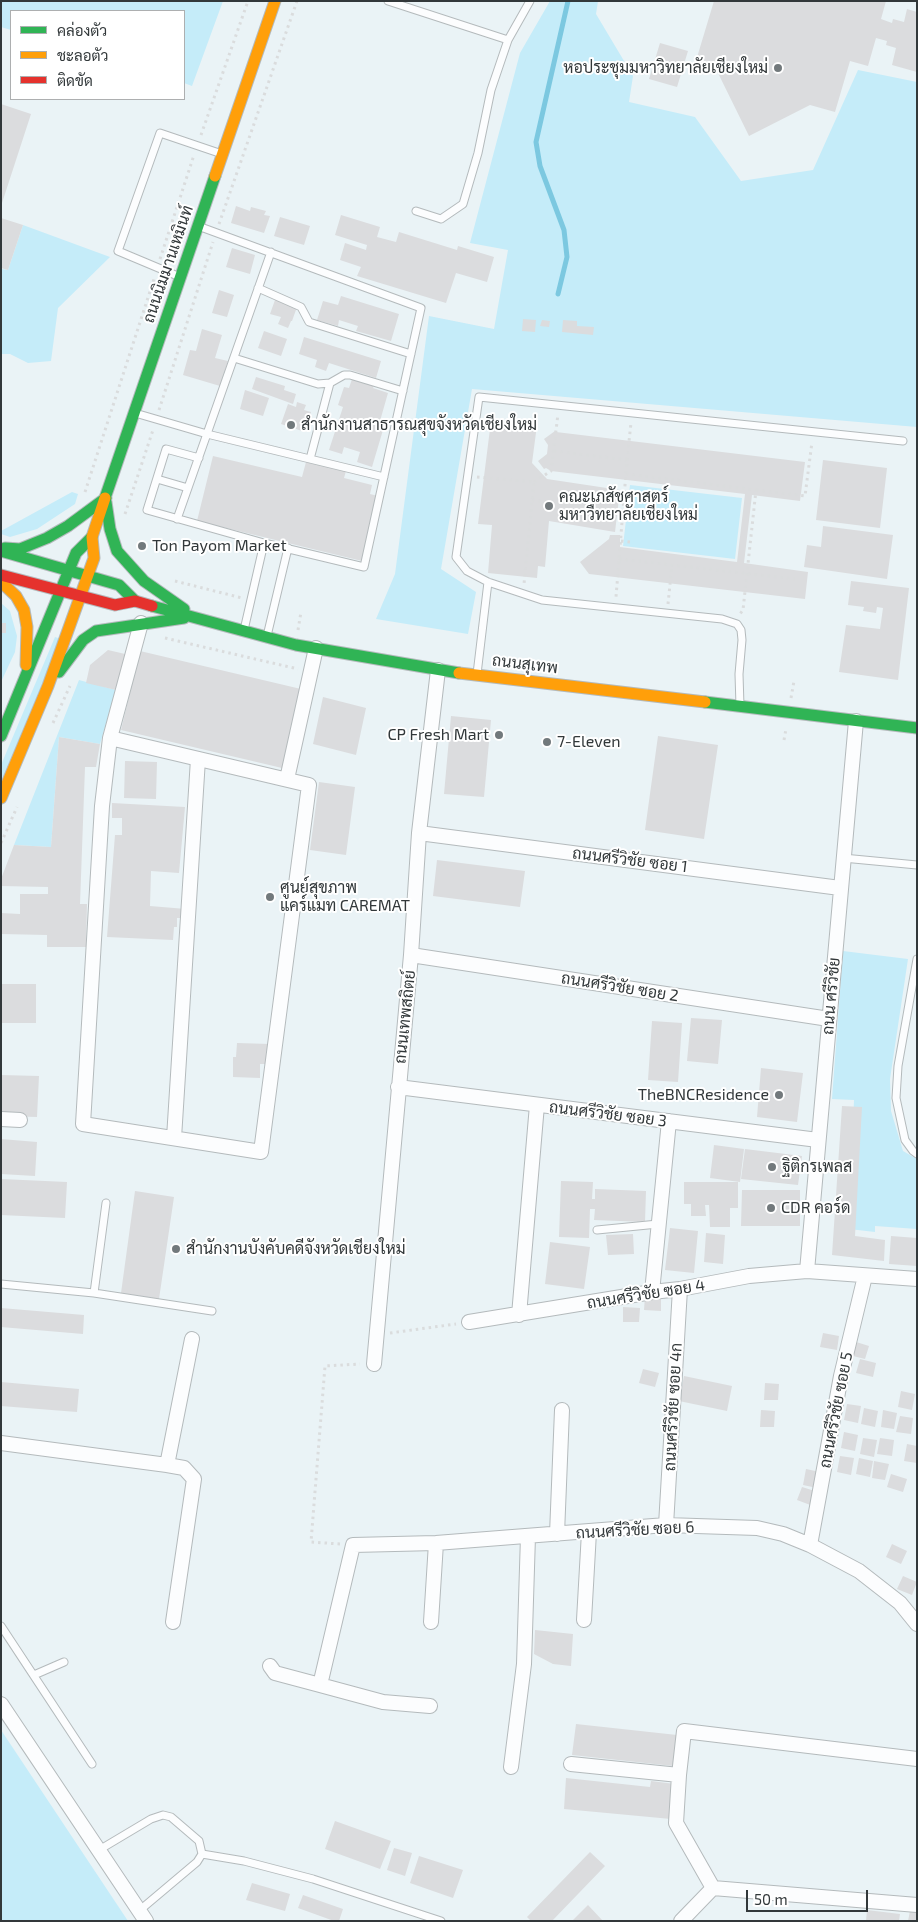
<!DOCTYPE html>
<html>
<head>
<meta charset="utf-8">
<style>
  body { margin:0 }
  #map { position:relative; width:918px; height:1922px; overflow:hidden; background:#eaf3f6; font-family:"Exo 2",Sarabun,sans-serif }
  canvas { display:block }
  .frame { position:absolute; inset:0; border:2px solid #32383a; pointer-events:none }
  .legend { position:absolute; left:10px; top:10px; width:175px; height:90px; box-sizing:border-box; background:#fff; border:1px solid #adafb0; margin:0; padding:6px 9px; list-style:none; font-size:15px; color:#32383a }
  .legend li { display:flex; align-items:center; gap:10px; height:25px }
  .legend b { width:25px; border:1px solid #adafb0 }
  .scale { position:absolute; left:746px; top:1890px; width:122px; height:22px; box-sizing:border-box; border:2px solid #32383a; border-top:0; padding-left:6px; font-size:15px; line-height:18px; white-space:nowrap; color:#32383a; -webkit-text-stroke:4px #fff; paint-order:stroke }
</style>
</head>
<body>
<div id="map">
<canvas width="918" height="1922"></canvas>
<div class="frame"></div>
<ul class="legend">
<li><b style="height:6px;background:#30b455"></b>คล่องตัว</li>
<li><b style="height:6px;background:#ff9f0a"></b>ชะลอตัว</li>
<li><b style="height:6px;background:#e5322d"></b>ติดขัด</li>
</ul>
<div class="scale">50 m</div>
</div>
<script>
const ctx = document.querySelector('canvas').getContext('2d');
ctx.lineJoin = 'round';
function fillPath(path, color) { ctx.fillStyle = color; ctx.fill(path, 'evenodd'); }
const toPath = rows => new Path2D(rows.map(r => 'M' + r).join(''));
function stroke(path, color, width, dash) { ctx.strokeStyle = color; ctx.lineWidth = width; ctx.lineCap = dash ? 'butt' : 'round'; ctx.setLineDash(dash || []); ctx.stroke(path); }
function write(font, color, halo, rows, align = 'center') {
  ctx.font = font + ' "Exo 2",Sarabun,sans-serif'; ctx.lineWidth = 4; ctx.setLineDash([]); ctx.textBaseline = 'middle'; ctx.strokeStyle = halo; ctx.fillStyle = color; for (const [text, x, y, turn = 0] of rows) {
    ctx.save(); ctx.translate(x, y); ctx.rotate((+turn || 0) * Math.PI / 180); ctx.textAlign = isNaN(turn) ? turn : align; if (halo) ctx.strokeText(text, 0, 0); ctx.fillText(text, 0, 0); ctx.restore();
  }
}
const green = toPath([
  [1,1,223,1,192,86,184,83,184,11,11,11,11,30,1,27],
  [550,1,598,1,596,14,633,76,629,102,695,117,741,181,813,170,858,70,917,82,917,427,472,389,441,569,476,592,468,634,376,619,395,574,429,316,494,329,508,250,470,243,520,53],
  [23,225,110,257,58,308,51,361,28,363,10,354,1,354,1,269,8,270],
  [630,485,742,498,735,559,623,546],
  [72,492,78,494,75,504,37,529,10,537,1,534,1,531],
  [1,603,10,611,17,636,15,652,1,682],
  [55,637,61,639,1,781,1,765],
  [79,680,116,690,100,744,59,737,51,847,14,845],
  [843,951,908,959,890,1079,891,1111,903,1151,917,1159,917,1229,875,1226,875,1232,849,1229,854,1100,832,1099],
  [1,1730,128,1921,1,1921]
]);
const stream = toPath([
  [558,294,567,257,564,230,540,166,536,142,568,1]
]);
const building = toPath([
  [714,1,886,1,881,19,892,23,893,19,904,22,907,9,917,12,917,72,892,65,896,48,886,45,887,41,876,38,868,66,850,61,835,112,810,105,749,136,717,71,695,64],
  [660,43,688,51,677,87,649,79],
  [1,104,31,114,2,203,1,203],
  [236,206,250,211,251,207,266,211,264,215,270,216,264,233,231,223],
  [341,215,380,227,377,237,396,242,399,232,457,250,458,246,494,257,487,282,456,273,446,303,357,276,361,267,340,260,345,243,366,250,367,245,335,235],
  [280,217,310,226,304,245,274,236],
  [1,218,23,225,8,270,1,268],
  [232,248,255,255,250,274,226,267],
  [219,290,234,295,227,317,212,313],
  [341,296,399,314,391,341,356,331,358,326,339,320,338,326,317,320,323,301,338,305],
  [275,300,297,307,292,321,291,321,288,328,278,324,281,317,270,314],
  [523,319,536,320,535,332,522,331],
  [542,320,550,321,549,327,540,326],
  [563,320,577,321,577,326,594,327,593,335,562,332],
  [202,329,222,335,215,358,228,361,220,386,183,375,190,350,196,351],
  [264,331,287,339,281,356,258,348],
  [304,337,381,361,376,378,329,363,326,371,315,367,317,360,299,354],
  [256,377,285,386,284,390,296,394,293,404,252,389],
  [352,379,374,386,373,388,388,393,378,428,383,430,372,467,357,462,360,452,344,447,342,454,329,450,343,407,338,405,344,387,349,388],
  [245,390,269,398,263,416,240,409],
  [297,402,306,405,304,410,311,412,305,432,281,424,288,404,296,407],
  [491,421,537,425,532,463,547,479,620,490,615,532,549,521,545,567,538,566,537,578,488,573,492,525,478,524],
  [555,431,556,432,805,462,800,501,752,495,744,563,808,572,805,599,589,574,580,562,609,539,610,535,620,535,620,547,737,562,745,494,551,471,546,468,544,469,538,461,547,454,548,445,544,439],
  [213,456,302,477,306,462,346,471,344,478,372,485,370,494,378,496,362,561,197,521],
  [823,460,887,468,880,528,816,520],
  [823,526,893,535,887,579,804,567,807,545,821,547],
  [851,581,909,588,898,680,839,672,846,625,880,629,883,608,877,607,876,613,863,611,864,607,848,605],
  [1,623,6,623,6,633,1,633],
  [108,650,125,654,116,690,86,683,90,665],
  [140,651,301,689,282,768,121,730],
  [323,697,366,708,356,755,313,744],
  [451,716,491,720,484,797,444,794],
  [658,736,718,745,704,839,645,830],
  [59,737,100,744,96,767,85,767,80,904,87,904,86,947,47,947,47,935,1,934,1,913,20,914,20,894,48,894,48,887,1,886,1,879,14,845,51,847],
  [125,761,157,762,156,799,124,798],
  [319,782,355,787,346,855,310,850],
  [112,803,185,807,179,873,151,871,150,906,186,909,185,918,177,918,177,927,174,927,173,940,107,937,115,835,122,835,122,818,112,818],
  [437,860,525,871,520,907,433,896],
  [1,984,36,984,36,1023,1,1023],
  [691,1018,722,1020,718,1064,687,1061],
  [652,1021,682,1023,678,1082,648,1080],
  [237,1043,270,1044,270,1064,260,1064,260,1078,233,1077,233,1057,236,1057],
  [761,1068,803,1073,797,1122,757,1117],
  [1,1075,39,1076,37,1117,1,1116],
  [842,1106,862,1107,855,1236,885,1240,884,1261,832,1255],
  [1,1139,37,1142,35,1176,1,1174],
  [714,1145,744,1149,740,1182,710,1178],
  [745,1149,802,1156,798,1185,741,1179],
  [1,1179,67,1182,65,1218,1,1215],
  [561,1181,593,1182,592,1199,595,1199,595,1189,646,1191,645,1222,594,1220,595,1209,590,1209,589,1238,559,1237],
  [684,1182,738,1182,738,1208,730,1208,730,1227,710,1227,709,1205,705,1205,706,1216,691,1216,691,1204,684,1204],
  [742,1190,800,1190,800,1226,741,1226],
  [135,1191,174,1197,159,1299,121,1293],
  [670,1228,698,1231,694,1273,665,1270],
  [706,1233,725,1235,723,1264,704,1262],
  [633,1234,634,1254,608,1255,606,1235],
  [891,1236,917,1238,917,1266,889,1264],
  [550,1242,590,1247,584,1289,545,1284],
  [645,1296,661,1297,661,1311,644,1310],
  [623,1307,640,1308,639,1322,623,1322],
  [1,1308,84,1315,83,1334,1,1327],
  [823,1333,839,1336,837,1350,820,1347],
  [853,1341,869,1346,865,1359,849,1355],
  [860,1359,876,1363,873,1377,856,1373],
  [643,1369,659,1373,655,1387,639,1383],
  [684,1376,732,1386,727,1411,679,1401],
  [1,1382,79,1389,77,1412,1,1406],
  [765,1383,779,1384,778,1400,764,1400],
  [901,1391,915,1394,912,1410,898,1407],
  [847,1404,861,1406,858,1423,844,1420],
  [864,1408,878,1411,875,1427,861,1424],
  [761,1410,775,1411,774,1427,760,1427],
  [883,1410,897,1413,894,1429,881,1427],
  [900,1416,913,1418,911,1434,896,1432],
  [844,1432,858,1435,855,1451,841,1448],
  [863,1438,877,1440,874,1457,860,1454],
  [880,1438,894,1440,892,1456,877,1454],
  [907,1444,917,1446,917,1463,904,1461],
  [840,1456,854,1458,851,1475,837,1472],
  [859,1458,873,1461,870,1477,856,1474],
  [874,1461,889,1464,885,1480,872,1478],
  [806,1469,820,1472,817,1488,803,1485],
  [891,1474,907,1479,903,1492,887,1487],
  [802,1487,818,1492,813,1506,797,1500],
  [892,1544,907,1551,901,1564,886,1557],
  [903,1576,917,1582,912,1595,897,1589],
  [535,1630,573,1634,571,1666,553,1664,534,1654],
  [576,1724,677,1735,673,1766,572,1755],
  [566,1778,650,1787,651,1781,675,1784,671,1819,564,1809],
  [335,1821,391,1841,380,1869,325,1849],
  [394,1848,412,1853,405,1876,387,1870],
  [590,1852,605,1866,552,1921,531,1921,527,1917],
  [419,1856,463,1870,453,1898,410,1883],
  [252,1883,290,1894,285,1911,246,1900],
  [303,1895,343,1909,339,1921,334,1921,298,1908],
  [588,1905,603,1921,572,1921],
  [867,1910,900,1914,899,1921,866,1921],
  [910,1911,917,1912,917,1921,908,1921]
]);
const path = toPath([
  [201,135,248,1],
  [219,224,297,1],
  [160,259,194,155],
  [159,410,213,242],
  [554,451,627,460,616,597],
  [627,460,631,423],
  [626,474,756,490,743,610,740,614],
  [477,477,534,482,524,584],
  [534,482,551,471,558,414],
  [756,490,805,496,812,442],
  [85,492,155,276],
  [532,500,633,512],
  [125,514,153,430],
  [621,541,630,542],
  [619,559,795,579],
  [175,581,242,598],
  [668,604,672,565],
  [298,630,301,612],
  [165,638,298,669],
  [791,698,794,681],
  [53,723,70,686],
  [784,740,786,729],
  [1,843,17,807],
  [390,1333,456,1324],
  [340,1544,311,1542,325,1366,360,1364]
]);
const lane = toPath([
  [388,1,508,40],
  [416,211,441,219,463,204,478,153,491,90,508,40,530,1],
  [198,226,421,308,364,567,264,543,147,510,166,449,199,458],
  [180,277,118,251,160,133,222,154],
  [258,288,301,307,309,322,411,354],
  [234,358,318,384,330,383,344,375,350,375,403,391],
  [135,413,207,434,384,477],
  [310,459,330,383],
  [157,479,188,488],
  [177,519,271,252],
  [244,630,264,543],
  [267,636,288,548],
  [477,674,488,582],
  [740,706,739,674,742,640,741,630,737,624,722,619,542,600,488,582,467,571,456,557,479,397,903,441],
  [843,858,917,865],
  [917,959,898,1066,896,1098,905,1140,913,1151,917,1154],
  [597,1230,658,1224],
  [1,1284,94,1293,106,1203],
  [94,1293,212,1311],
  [1,1626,92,1764],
  [34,1675,64,1662],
  [99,1850,151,1819,163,1815,171,1817,199,1841,202,1854,197,1862,140,1910],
  [202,1854,244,1861,313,1879,441,1921]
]);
const street = toPath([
  [110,738,309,785,261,1152,83,1124,102,806,110,738,141,623],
  [287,779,316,648],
  [419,833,840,888],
  [411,955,829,1019],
  [398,1087,818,1140],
  [1,1119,20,1120],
  [174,1138,198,759],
  [807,1271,856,721],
  [652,1292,669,1121],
  [519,1315,537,1105],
  [469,1322,652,1292,680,1289,749,1276,807,1271,917,1279],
  [374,1364,411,955,419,833,438,670],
  [1,1443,167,1465,192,1339],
  [167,1465,184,1468,194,1479,173,1622],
  [666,1525,680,1289],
  [557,1534,562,1410],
  [810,1545,841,1376,865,1276],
  [584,1620,589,1532],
  [431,1622,436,1543],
  [270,1666,275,1673,320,1685],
  [1,1704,146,1921],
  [430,1706,383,1702,320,1685,353,1545,436,1543,666,1525,757,1528,783,1534,810,1545,859,1571,900,1603,917,1624],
  [571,1764,679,1775],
  [511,1767,524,1664,528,1536],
  [713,1888,676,1823,679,1775,684,1731,917,1759],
  [713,1888,917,1905],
  [681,1921,713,1888]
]);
const fast = toPath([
  [105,498,215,176],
  [106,502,110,529,117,551,144,581,184,609],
  [5,548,20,549,47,538,68,526,106,498],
  [1,551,119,585,135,601],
  [152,606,296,645,459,673],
  [59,672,83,640,96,631,184,618],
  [705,702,917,728],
  [1,736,76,553,92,537]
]);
const slow = toPath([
  [215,176,275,1],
  [1,582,16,596,24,610,27,627,26,665],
  [459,673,705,702],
  [1,798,48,686,94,558,92,537,105,498]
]);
const jam = toPath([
  [1,575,115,605,135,601,152,606]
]);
const markers = [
  [778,68,5,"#72797c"],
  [291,425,5,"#72797c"],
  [549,506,5,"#72797c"],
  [142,546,5,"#72797c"],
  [499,735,5,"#72797c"],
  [547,742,5,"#72797c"],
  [270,897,5,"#72797c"],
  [779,1095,5,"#72797c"],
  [772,1167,5,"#72797c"],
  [771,1208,5,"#72797c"],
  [176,1249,5,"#72797c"]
];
const poiNames = [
  ["หอประชุมมหาวิทยาลัยเชียงใหม่",768,68,"right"],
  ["สำนักงานสาธารณสุขจังหวัดเชียงใหม่",301,425],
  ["คณะเภสัชศาสตร์",559,497],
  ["มหาวืทยาลัยเชียงใหม่",559,515],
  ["Ton Payom Market",152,546],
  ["CP Fresh Mart",489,735,"right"],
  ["7-Eleven",557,742],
  ["ศูนย์สุขภาพ",280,888],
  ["แคร์แมท CAREMAT",280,906],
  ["TheBNCResidence",769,1095,"right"],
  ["ฐิติกรเพลส",782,1167],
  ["CDR คอร์ด",781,1208],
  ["สำนักงานบังคับคดีจังหวัดเชียงใหม่",186,1249]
];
const streetNames = [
  ["ถนนนิมมานเหมินท์",168,264,-71],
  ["ถนนสุเทพ",525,664,7],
  ["ถนนศรีวิชัย ซอย 1",630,860,7],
  ["ถนนศรีวิชัย ซอย 2",620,987,9],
  ["ถนน ศรีวิชัย",831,996,-85],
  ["ถนนเทพสถิตย์",405,1017,-84],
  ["ถนนศรีวิชัย ซอย 3",608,1114,7],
  ["ถนนศรีวิชัย ซอย 4",646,1294,-9],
  ["ถนนศรีวิชัย ซอย 4ก",673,1407,-87],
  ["ถนนศรีวิชัย ซอย 5",836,1410,-79],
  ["ถนนศรีวิชัย ซอย 6",635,1530,-3]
];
fillPath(green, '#c5ecf9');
stroke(stream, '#7cc8e0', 5);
fillPath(building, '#dbdcde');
stroke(lane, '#b4babc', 9);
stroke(street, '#b4babc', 16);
stroke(fast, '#b4babc', 13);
stroke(slow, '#b4babc', 13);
stroke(jam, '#b4babc', 13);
stroke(path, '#dadcdd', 3, [2.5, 4]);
stroke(lane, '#fcfdfe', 7);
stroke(street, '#fcfdfe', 14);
stroke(fast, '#30b455', 11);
stroke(slow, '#ff9f0a', 11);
stroke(jam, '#e5322d', 11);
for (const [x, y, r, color] of markers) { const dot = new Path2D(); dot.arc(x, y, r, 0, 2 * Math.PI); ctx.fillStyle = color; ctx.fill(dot); stroke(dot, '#fff', 2); }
write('16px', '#32383a', '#fff', poiNames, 'left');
write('16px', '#32383a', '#fff', streetNames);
</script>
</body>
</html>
